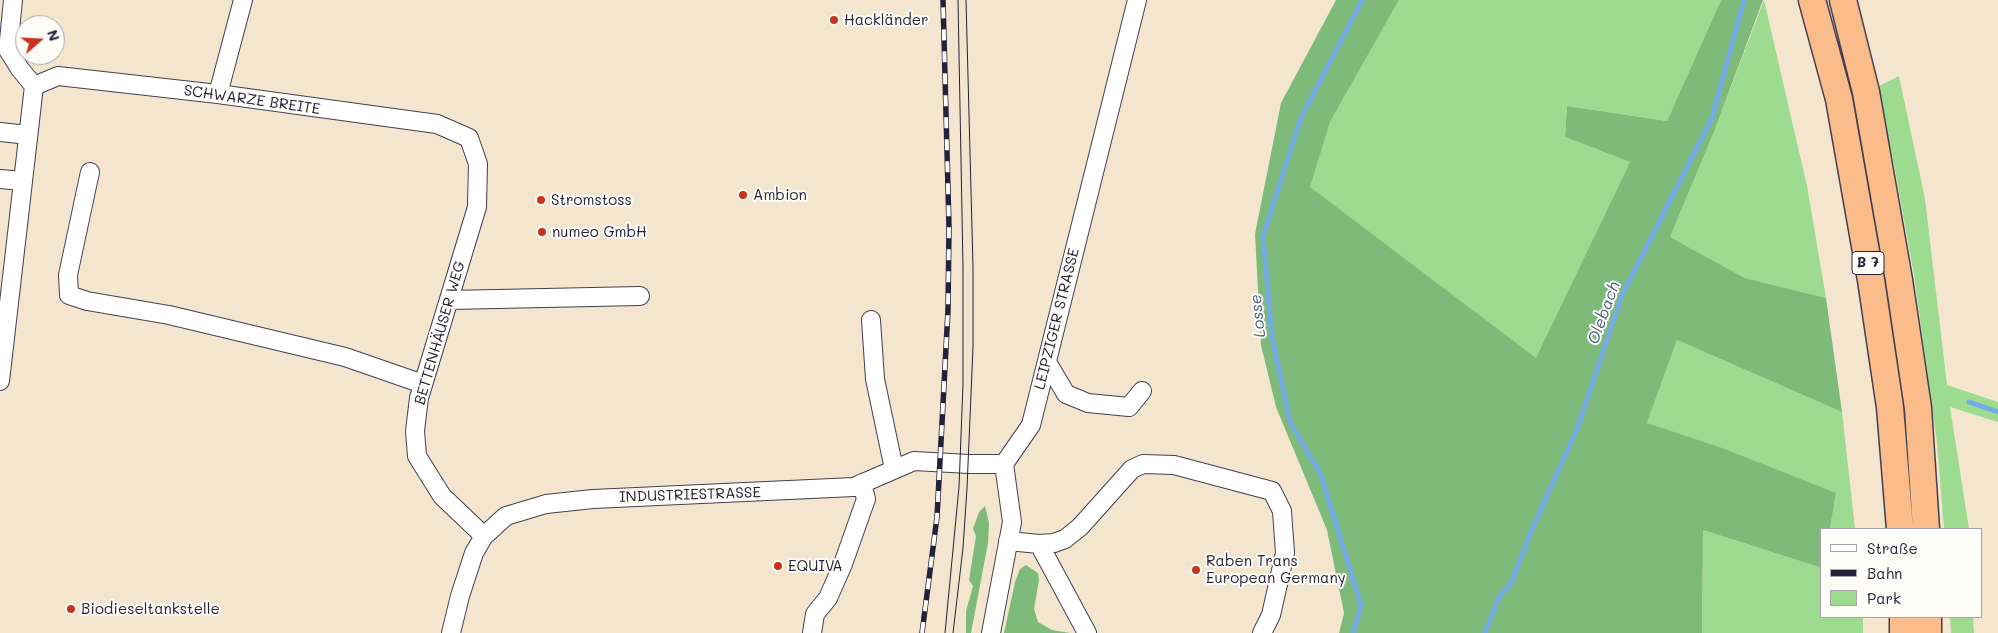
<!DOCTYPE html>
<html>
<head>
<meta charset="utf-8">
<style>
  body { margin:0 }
  #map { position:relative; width:1998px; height:633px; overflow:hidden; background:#f4e6ce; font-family:Mali,sans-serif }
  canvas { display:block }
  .legend { position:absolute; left:1820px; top:528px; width:162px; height:90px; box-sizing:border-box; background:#fdfcf7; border:1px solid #a5a5ac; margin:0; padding:6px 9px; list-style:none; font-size:15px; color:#22223b }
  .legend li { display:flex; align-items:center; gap:10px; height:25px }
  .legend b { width:25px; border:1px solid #a5a5ac }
  .north { position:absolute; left:15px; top:15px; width:50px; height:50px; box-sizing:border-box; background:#fdfcf7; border:1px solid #a5a5ac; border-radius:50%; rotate:71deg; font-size:14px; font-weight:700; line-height:20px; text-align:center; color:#22223b }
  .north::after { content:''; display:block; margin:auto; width:18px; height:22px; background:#c8321e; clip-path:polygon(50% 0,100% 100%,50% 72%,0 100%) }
</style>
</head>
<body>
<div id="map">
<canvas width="1998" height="633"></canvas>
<ul class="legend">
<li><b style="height:6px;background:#fff"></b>Straße</li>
<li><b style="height:6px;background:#22223b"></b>Bahn</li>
<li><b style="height:14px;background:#9ddb90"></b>Park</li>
</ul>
<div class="north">N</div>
</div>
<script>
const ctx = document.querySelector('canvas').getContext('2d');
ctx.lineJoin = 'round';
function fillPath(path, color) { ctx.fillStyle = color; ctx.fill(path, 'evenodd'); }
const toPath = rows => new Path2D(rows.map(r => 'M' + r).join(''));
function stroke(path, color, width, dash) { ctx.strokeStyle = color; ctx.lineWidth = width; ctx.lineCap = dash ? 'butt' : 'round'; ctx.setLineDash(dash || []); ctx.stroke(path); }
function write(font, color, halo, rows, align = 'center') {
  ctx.font = font + ' Mali,sans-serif'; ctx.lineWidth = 4; ctx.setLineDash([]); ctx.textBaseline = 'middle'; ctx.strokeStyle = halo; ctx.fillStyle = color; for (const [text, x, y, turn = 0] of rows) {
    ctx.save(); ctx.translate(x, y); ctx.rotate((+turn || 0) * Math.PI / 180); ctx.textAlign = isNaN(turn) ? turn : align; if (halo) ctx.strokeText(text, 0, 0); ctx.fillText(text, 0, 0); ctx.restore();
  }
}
const green = toPath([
  [1399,0,1721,0,1667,121,1567,106,1565,137,1630,162,1536,359,1309,187,1330,122],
  [1764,0,1807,186,1826,298,1745,278,1670,237,1714,132],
  [1899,76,1925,199,1947,385,1998,402,1998,422,1950,407,1969,529,1944,529,1937,443,1914,275,1893,159,1877,87],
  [1677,340,1842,412,1855,529,1830,529,1836,493,1647,423],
  [1703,530,1822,568,1822,617,1863,617,1863,633,1702,633],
  [1950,617,1973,617,1974,633,1951,633]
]);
const forest = toPath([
  [1336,0,1399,0,1330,122,1310,187,1536,358,1630,162,1565,137,1567,106,1667,121,1721,0,1763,0,1714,132,1670,237,1745,278,1826,298,1842,412,1677,340,1647,423,1722,448,1836,493,1830,529,1822,529,1822,568,1703,530,1702,633,1339,633,1344,613,1327,530,1276,407,1261,345,1255,234,1281,103],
  [985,506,989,523,988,543,971,633,966,633,966,611,973,586,969,580,976,536,973,529,979,512],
  [1026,565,1038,573,1039,580,1034,609,1038,622,1052,630,1070,633,1004,633,1015,582,1020,569]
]);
const stream = toPath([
  [1969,402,1998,412],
  [1353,633,1361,605,1321,475,1290,422,1272,337,1263,236,1300,120,1362,0],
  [1485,633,1499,597,1511,583,1532,529,1577,429,1622,295,1712,118,1744,0]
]);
const minor = toPath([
  [13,0,8,50,20,69,34,86,58,76,218,94,437,124,469,138,478,164,477,207,419,398,415,431,417,456,442,496,484,536],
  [218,94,243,0],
  [0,132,28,135],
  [90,172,68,275,69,295,87,301,169,315,345,357,423,384],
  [0,179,22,181],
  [449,300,640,296],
  [871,320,875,379,894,469],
  [1047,362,1066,394,1088,403,1129,407,1142,391],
  [0,381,34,86],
  [1008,541,1039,544,1054,543,1065,539,1080,527,1132,469,1143,464,1174,465,1272,491,1282,511,1285,553,1271,615,1262,633],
  [1039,544,1087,633],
  [451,633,460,596,474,553,484,536,506,516,546,504,593,499,854,487,914,461,969,464,1004,464],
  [812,633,815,614,828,598,843,564,866,499,862,483],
  [991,633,1012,522,1004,464,1031,425,1137,0]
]);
const highway = toPath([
  [1812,0,1839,99,1871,280,1890,407,1900,529],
  [1843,0,1866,92,1899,280,1918,408,1926,529],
  [1903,617,1903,633],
  [1928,617,1928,633]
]);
const tram = toPath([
  [945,633,959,487,963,384,963,267,958,0],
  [953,633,963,548,967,488,973,347,973,267,966,0]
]);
const rail = toPath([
  [922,633,937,517,948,310,949,227,943,0]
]);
const markers = [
  [834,20,5,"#c8321e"],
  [743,195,5,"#c8321e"],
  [541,200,5,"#c8321e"],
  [542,232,5,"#c8321e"],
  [778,566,5,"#c8321e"],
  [1196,570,5,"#c8321e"],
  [71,609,5,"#c8321e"]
];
const shields = [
  [1868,263,32]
];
const shieldNames = [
  ["B 7",1868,263]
];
const poiNames = [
  ["Hackländer",844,20],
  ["Ambion",753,195],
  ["Stromstoss",551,200],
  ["numeo GmbH",552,232],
  ["Raben Trans",1206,561],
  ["European Germany",1206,578],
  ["EQUIVA",788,566],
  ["Biodieseltankstelle",81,609]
];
const streetNames = [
  ["SCHWARZE BREITE",252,100,8],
  ["LEIPZIGER STRASSE",1057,319,-76],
  ["BETTENHÄUSER WEG",440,333,-74],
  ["INDUSTRIESTRASSE",690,495,-2]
];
const waterNames = [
  ["Olebach",1604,313,-70],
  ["Losse",1258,316,-96]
];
fillPath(green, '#9ddb90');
fillPath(forest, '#7ebb7a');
stroke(stream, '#74ace3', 5);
stroke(minor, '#423f51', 20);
stroke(highway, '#423f51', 29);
stroke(minor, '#fff', 18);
stroke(highway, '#fabc8b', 26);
stroke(tram, '#22223b', 1);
stroke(rail, '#22223b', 5.5);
stroke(rail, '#fdfcf7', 4, [11]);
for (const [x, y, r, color] of markers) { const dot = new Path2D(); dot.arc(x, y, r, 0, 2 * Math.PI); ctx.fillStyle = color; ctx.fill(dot); stroke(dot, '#fdfcf7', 2); }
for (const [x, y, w] of shields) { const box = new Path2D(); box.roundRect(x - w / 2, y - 11.5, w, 23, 4); ctx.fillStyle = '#fdfcf7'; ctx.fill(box); stroke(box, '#22223b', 1); }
write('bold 14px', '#22223b', null, shieldNames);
write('15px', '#22223b', '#fdfcf7', poiNames, 'left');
write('15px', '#22223b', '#fdfcf7', streetNames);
write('italic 16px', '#43597e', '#fdfcf7', waterNames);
</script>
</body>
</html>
